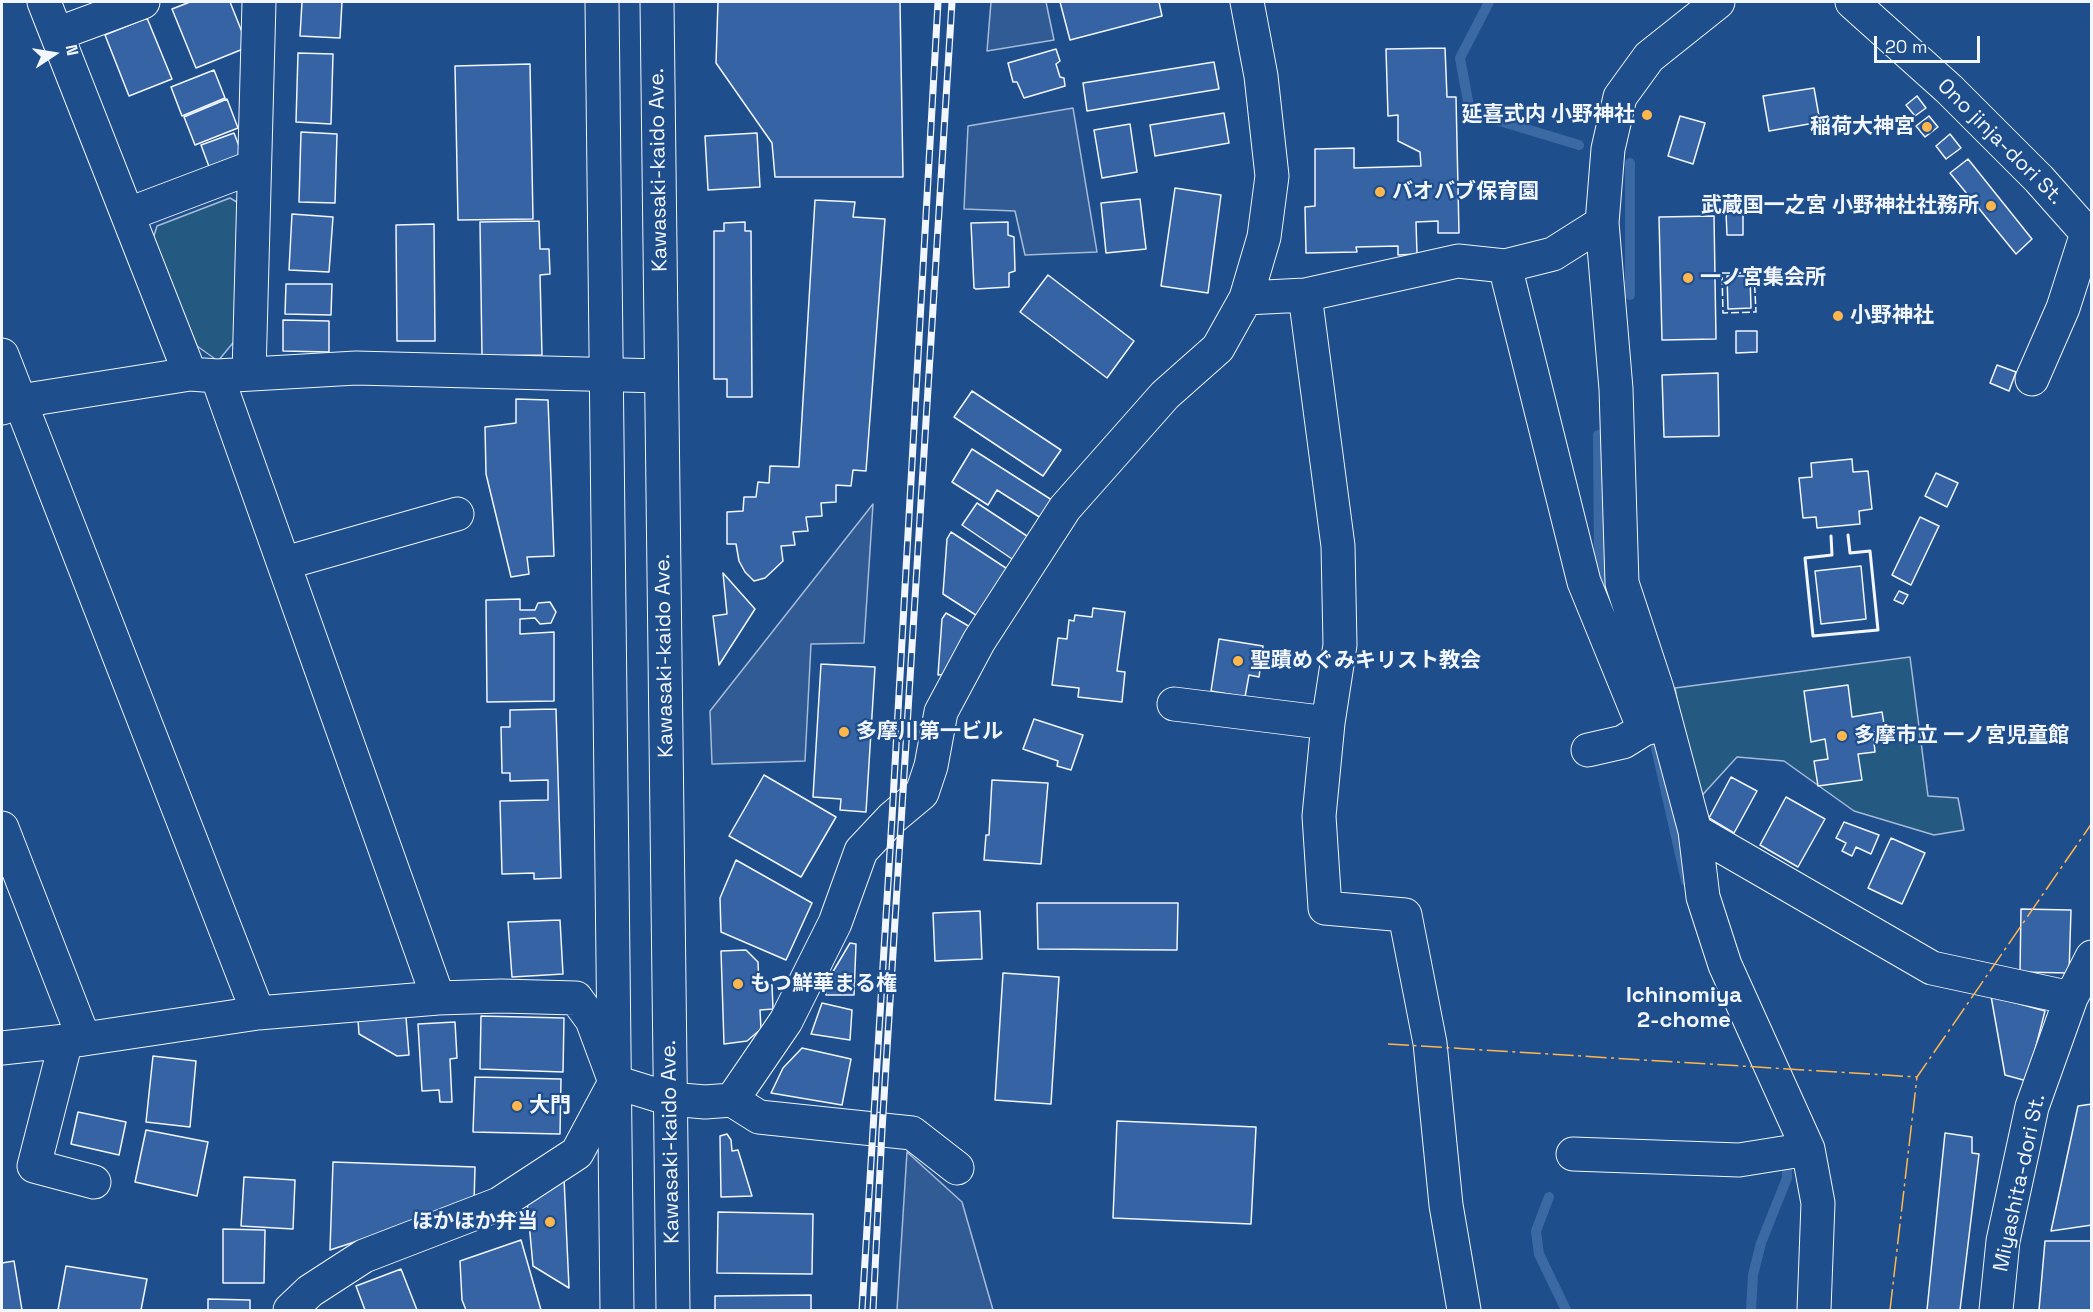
<!DOCTYPE html>
<html>
<head>
<meta charset="utf-8">
<style>
  body { margin:0 }
  #map { position:relative; width:2093px; height:1312px; overflow:hidden; background:#1f4e8c; font-family:"Space Grotesk",sans-serif }
  canvas { display:block }
  .frame { position:absolute; inset:0; border:3px solid #f2f6ff; pointer-events:none }
  .north { position:absolute; left:24px; top:24px; width:60px; height:60px; -webkit-text-stroke:4px #1f4e8c; paint-order:stroke; rotate:78deg; font-size:16px; font-weight:700; line-height:24px; text-align:center; color:#f2f6ff }
  .north::after { content:''; display:block; margin:auto; width:21px; height:27px; background:#f2f6ff; clip-path:polygon(50% 0,100% 100%,50% 72%,0 100%) }
  .scale { position:absolute; left:1874px; top:36px; width:106px; height:27px; box-sizing:border-box; border:3px solid #f2f6ff; border-top:0; padding-left:8px; font-size:18px; line-height:21px; white-space:nowrap; color:#f2f6ff; -webkit-text-stroke:4px #1f4e8c; paint-order:stroke }
</style>
</head>
<body>
<div id="map">
<canvas width="2093" height="1312"></canvas>
<div class="frame"></div>
<div class="north">N</div>
<div class="scale">20 m</div>
</div>
<script>
const ctx = document.querySelector('canvas').getContext('2d');
ctx.lineJoin = 'round';
function fillPath(path, color) { ctx.fillStyle = color; ctx.fill(path, 'evenodd'); }
const toPath = rows => new Path2D(rows.map(r => 'M' + r).join(''));
function stroke(path, color, width, dash) { ctx.strokeStyle = color; ctx.lineWidth = width; ctx.lineCap = dash ? 'butt' : 'round'; ctx.setLineDash(dash || []); ctx.stroke(path); }
function write(font, color, halo, rows, align = 'center') {
  ctx.font = font + ' "Space Grotesk","Noto Sans JP",sans-serif'; ctx.lineWidth = 4.5; ctx.setLineDash([]); ctx.textBaseline = 'middle'; ctx.strokeStyle = halo; ctx.fillStyle = color; for (const [text, x, y, turn = 0] of rows) {
    ctx.save(); ctx.translate(x, y); ctx.rotate((+turn || 0) * Math.PI / 180); ctx.textAlign = isNaN(turn) ? turn : align; if (halo) ctx.strokeText(text, 0, 0); ctx.fillText(text, 0, 0); ctx.restore();
  }
}
const green = toPath([
  [230,198,242,205,237,338,218,361,197,346,152,242,157,226,230,198],
  [1910,657,1928,796,1958,798,1964,830,1934,835,1854,811,1784,761,1737,757,1696,802,1675,688,1910,657]
]);
const parking = toPath([
  [991,2,1046,2,1054,40,987,51,991,2],
  [1073,108,1097,252,1025,255,1015,211,964,209,968,126,1073,108],
  [873,504,864,643,811,644,805,761,712,764,710,711,873,504],
  [907,1152,962,1202,993,1310,897,1310,907,1152]
]);
const stream = toPath([
  [1489,2,1460,58,1470,112,1579,145],
  [1630,163,1630,295],
  [1598,435,1599,561,1608,602],
  [1654,739,1686,881],
  [1549,1197,1536,1231,1539,1254,1566,1310],
  [1751,1310,1753,1275,1761,1243,1787,1178,1787,1156]
]);
const building = toPath([
  [190,2,230,2,248,47,196,68,172,9,190,2],
  [302,2,342,2,340,38,300,36,302,2],
  [718,2,900,2,903,177,775,177,772,143,716,63,718,2],
  [1060,2,1159,2,1162,16,1070,40,1060,2],
  [147,18,172,79,129,96,105,35,147,18],
  [1445,48,1447,97,1456,97,1459,233,1438,233,1438,221,1416,222,1417,254,1398,255,1398,246,1356,247,1357,252,1306,253,1305,207,1315,206,1315,149,1354,148,1354,168,1421,166,1420,152,1398,141,1398,115,1388,116,1386,49,1445,48],
  [1056,49,1060,61,1056,64,1060,77,1064,78,1065,86,1024,98,1017,82,1013,82,1008,63,1056,49],
  [298,53,333,54,331,124,296,122,298,53],
  [1214,62,1219,89,1087,111,1083,83,1214,62],
  [530,64,533,219,458,220,455,66,530,64],
  [214,70,225,98,182,116,171,87,214,70],
  [1814,88,1820,122,1769,131,1763,96,1814,88],
  [1917,96,1926,108,1915,116,1906,105,1917,96],
  [227,99,238,128,195,145,184,117,227,99],
  [1224,113,1229,143,1155,156,1150,125,1224,113],
  [1680,116,1705,123,1693,164,1668,156,1680,116],
  [1929,116,1938,127,1925,137,1916,126,1929,116],
  [1130,124,1137,172,1102,178,1094,130,1130,124],
  [301,132,337,134,335,203,299,202,301,132],
  [234,133,244,159,211,172,201,145,234,133],
  [757,133,760,187,708,190,705,136,757,133],
  [1950,134,1961,148,1946,159,1936,146,1950,134],
  [1968,159,2032,239,2016,254,1950,173,1968,159],
  [1175,188,1221,195,1208,293,1161,286,1175,188],
  [1140,199,1146,249,1106,253,1101,203,1140,199],
  [815,200,855,202,853,217,885,219,866,471,853,470,851,486,836,485,836,502,821,503,822,516,806,517,808,531,793,532,795,545,781,546,783,561,765,578,754,581,745,572,739,561,736,544,727,544,727,512,743,511,744,497,756,497,758,482,769,483,770,466,799,467,815,200],
  [1726,212,1743,212,1743,235,1727,235,1726,212],
  [292,214,333,217,329,272,289,270,292,214],
  [1714,216,1716,339,1662,340,1659,217,1714,216],
  [539,221,540,249,549,249,550,274,540,275,542,355,482,356,480,222,539,221],
  [745,222,745,231,751,231,752,397,727,397,727,379,714,379,714,231,724,231,724,223,745,222],
  [1008,222,1008,235,1014,237,1015,271,1009,273,1009,287,976,289,974,288,971,223,1008,222],
  [434,224,435,341,397,341,396,225,434,224],
  [1048,275,1134,341,1107,378,1020,312,1048,275],
  [1727,276,1750,276,1751,308,1728,309,1727,276],
  [286,284,332,284,331,315,285,314,286,284],
  [283,320,329,321,329,352,283,351,283,320],
  [1736,331,1757,331,1757,352,1736,353,1736,331],
  [1997,365,2016,372,2009,391,1990,383,1997,365],
  [1718,373,1719,436,1664,437,1662,375,1718,373],
  [972,391,1061,450,1043,476,954,417,972,391],
  [516,399,548,400,554,556,527,557,529,574,511,577,486,474,485,427,516,423,516,399],
  [972,449,1055,502,1044,520,997,490,988,505,952,482,972,449],
  [1852,459,1853,472,1868,471,1872,509,1859,511,1860,524,1817,528,1816,517,1803,518,1799,478,1812,477,1811,463,1852,459],
  [1936,473,1958,483,1947,507,1925,496,1936,473],
  [977,503,1033,540,1018,563,962,525,977,503],
  [1920,517,1939,526,1911,585,1892,575,1920,517],
  [951,532,1012,572,982,619,943,594,947,539,951,532],
  [1861,566,1866,619,1821,624,1815,571,1861,566],
  [723,573,755,609,719,665,713,616,727,614,723,573],
  [1899,591,1908,595,1903,604,1894,600,1899,591],
  [520,599,520,610,535,610,538,603,550,602,556,612,551,623,540,624,535,618,520,619,520,634,554,632,554,701,487,702,486,600,520,599],
  [1093,608,1125,612,1117,671,1125,672,1122,702,1078,697,1079,688,1052,685,1058,638,1067,639,1069,620,1074,621,1075,615,1092,617,1093,608],
  [946,613,972,628,947,674,938,675,942,619,946,613],
  [1219,639,1263,646,1259,677,1249,675,1245,697,1211,691,1219,639],
  [821,664,875,667,866,812,840,810,841,799,813,797,821,664],
  [1848,685,1852,717,1882,712,1885,730,1873,732,1875,752,1858,754,1862,780,1818,786,1814,761,1828,759,1825,739,1811,742,1804,691,1848,685],
  [556,709,561,878,534,879,534,873,502,874,500,801,548,800,548,780,510,781,510,773,502,773,501,727,510,727,510,710,556,709],
  [1034,719,1083,735,1071,770,1057,766,1058,761,1023,749,1034,719],
  [764,775,836,817,801,877,729,836,764,775],
  [1731,777,1757,791,1734,833,1709,818,1731,777],
  [992,780,1048,783,1041,864,984,860,986,835,989,835,992,780],
  [1786,797,1825,819,1798,867,1760,845,1786,797],
  [1844,822,1879,835,1871,854,1856,847,1852,856,1842,851,1846,843,1836,838,1844,822],
  [1891,838,1925,853,1902,904,1868,888,1891,838],
  [736,860,812,903,786,960,721,932,720,898,736,860],
  [1037,903,1178,903,1177,950,1038,949,1037,903],
  [2021,909,2071,910,2069,973,2020,972,2021,909],
  [980,911,982,959,935,961,933,913,980,911],
  [560,920,563,974,512,977,508,922,560,920],
  [850,943,856,944,854,995,826,995,825,985,850,943],
  [746,950,758,962,759,985,772,985,773,1009,760,1010,761,1029,747,1041,724,1044,721,951,746,950],
  [1003,973,1059,977,1051,1104,995,1100,1003,973],
  [1991,996,2045,1011,2027,1081,2005,1075,1991,996],
  [822,1003,852,1010,850,1040,811,1034,822,1003],
  [481,1016,564,1018,563,1072,480,1069,481,1016],
  [406,1017,409,1055,397,1056,359,1034,358,1020,406,1017],
  [455,1022,457,1058,450,1059,452,1102,440,1102,439,1090,422,1091,418,1024,455,1022],
  [802,1048,851,1059,842,1105,771,1093,783,1068,802,1048],
  [153,1056,196,1061,190,1127,146,1122,153,1056],
  [475,1077,561,1079,560,1134,473,1132,475,1077],
  [2092,1104,2092,1225,2051,1231,2078,1106,2092,1104],
  [78,1112,126,1122,119,1155,71,1144,78,1112],
  [1117,1121,1256,1127,1251,1224,1113,1218,1117,1121],
  [146,1130,208,1142,197,1196,135,1182,146,1130],
  [1945,1133,1972,1137,1972,1153,1979,1154,1960,1310,1927,1310,1945,1133],
  [727,1134,731,1140,732,1151,738,1150,752,1196,721,1197,720,1136,727,1134],
  [333,1162,475,1167,474,1203,330,1250,333,1162],
  [244,1177,295,1180,293,1229,241,1226,244,1177],
  [564,1178,569,1288,533,1266,527,1201,564,1178],
  [718,1212,813,1214,812,1274,717,1273,718,1212],
  [223,1229,265,1230,264,1283,223,1283,223,1229],
  [521,1240,541,1310,466,1310,462,1300,460,1261,521,1240],
  [2045,1241,2092,1241,2092,1310,2039,1310,2045,1241],
  [14,1261,22,1310,2,1310,2,1263,14,1261],
  [66,1266,147,1279,141,1310,58,1310,66,1266],
  [401,1269,417,1310,365,1310,356,1286,401,1269],
  [811,1295,811,1310,715,1310,715,1296,811,1295],
  [208,1299,250,1300,250,1310,208,1310,208,1299]
]);
const minor = toPath([
  [44,2,190,374],
  [1718,2,1649,57,1620,97,1608,149,1602,223,1616,389,1622,583,1657,689,1695,831,1703,897,1725,965,1808,1149,1818,1203,1814,1310],
  [1852,2,1949,89,2039,179,2087,233],
  [57,34,143,2],
  [129,214,253,167],
  [1505,266,1584,582,1644,729],
  [1305,295,1338,546,1340,645,1328,723,1319,816,1325,908,1405,915,1430,1043,1446,1205,1464,1310],
  [1246,298,1305,295,1458,261,1505,266,1553,254,1602,223],
  [2,355,258,1013],
  [249,374,259,2],
  [217,376,438,998],
  [2032,379,2063,308,2087,233],
  [2,408,20,401,190,374,217,376,356,368,661,376],
  [285,563,457,514],
  [1174,704,1328,723],
  [1588,750,1623,742,1644,729,1664,724],
  [2,828,84,1039],
  [1695,831,1932,968,2071,998],
  [66,1041,34,1166,94,1182],
  [2,1048,84,1039,258,1013,438,998,501,996,576,998,592,1020,615,1082,577,1153,499,1204,364,1256,310,1291,290,1310],
  [615,1082,670,1099,705,1102,732,1100,759,1117,912,1133,957,1168],
  [732,1100,786,1021,835,923,861,851,892,818,922,793,931,766,941,712,979,641,1065,508,1165,395,1218,348,1246,298,1264,237,1272,176,1261,76,1247,2],
  [1573,1154,1739,1160,1808,1149],
  [1996,1310,2003,1241,2032,1107,2071,998,2092,957]
]);
const major = toPath([
  [602,2,617,1310],
  [657,2,673,1310]
]);
const rail = toPath([
  [862,1310,892,818,938,2],
  [873,1310,882,1130,952,2]
]);
const fence = toPath([
  [1722,273,1754,273,1756,312,1723,313,1722,273]
]);
const wall = toPath([
  [1831,536,1832,555,1805,558,1813,636,1878,630,1870,551,1850,553,1848,535]
]);
const power = toPath([
  [1388,1044,1917,1077],
  [1890,1310,1917,1077,2092,823]
]);
const markers = [
  [1647,115,6,"#ffb74d"],
  [1927,127,6,"#ffb74d"],
  [1380,192,6,"#ffb74d"],
  [1991,206,6,"#ffb74d"],
  [1688,278,6,"#ffb74d"],
  [1838,316,6,"#ffb74d"],
  [1238,661,6,"#ffb74d"],
  [844,732,6,"#ffb74d"],
  [1842,736,6,"#ffb74d"],
  [738,984,6,"#ffb74d"],
  [517,1106,6,"#ffb74d"],
  [550,1222,6,"#ffb74d"]
];
const poiNames = [
  ["延喜式内 小野神社",1635,115,"right"],
  ["稲荷大神宮",1915,127,"right"],
  ["バオバブ保育園",1392,192],
  ["武蔵国一之宮 小野神社社務所",1979,206,"right"],
  ["一ノ宮集会所",1700,278],
  ["小野神社",1850,316],
  ["聖蹟めぐみキリスト教会",1250,661],
  ["多摩川第一ビル",856,732],
  ["多摩市立 一ノ宮児童館",1854,736],
  ["もつ鮮華まる権",750,984],
  ["大門",529,1106],
  ["ほかほか弁当",538,1222,"right"]
];
const streetNames = [
  ["Ono jinja-dori St.",2000,142,45],
  ["Kawasaki-kaido Ave.",659,170,-91],
  ["Kawasaki-kaido Ave.",665,656,-91],
  ["Kawasaki-kaido Ave.",671,1142,-91],
  ["Miyashita-dori St.",2020,1183,-78]
];
const neighbourhoodNames = [
  ["Ichinomiya",1684,996],
  ["2-chome",1684,1021]
];
fillPath(green, '#245a82');
stroke(green, '#a8bbd7', 1.5);
fillPath(parking, '#305b95');
stroke(parking, '#a8bbd7', 1.5);
stroke(stream, '#3b69a3', 10);
fillPath(building, '#3563a3');
stroke(building, '#f2f6ff', 1.5);
stroke(minor, '#f2f6ff', 35);
stroke(major, '#f2f6ff', 35);
stroke(minor, '#1f4e8c', 33);
stroke(major, '#1f4e8c', 33);
stroke(rail, '#f2f6ff', 7);
stroke(rail, '#1f4e8c', 4.5, [14]);
stroke(fence, '#f2f6ff', 1.5, [8, 3]);
stroke(wall, '#f2f6ff', 3);
stroke(power, '#ffb74d', 1.5, [21, 4.5, 3, 4.5]);
for (const [x, y, r, color] of markers) { const dot = new Path2D(); dot.arc(x, y, r, 0, 2 * Math.PI); ctx.fillStyle = color; ctx.fill(dot); stroke(dot, '#1f4e8c', 2); }
write('bold 21px', '#f2f6ff', '#1f4e8c', poiNames, 'left');
write('21px', '#f2f6ff', '#1f4e8c', streetNames);
write('bold 22px', '#f2f6ff', '#1f4e8c', neighbourhoodNames);
</script>
</body>
</html>
